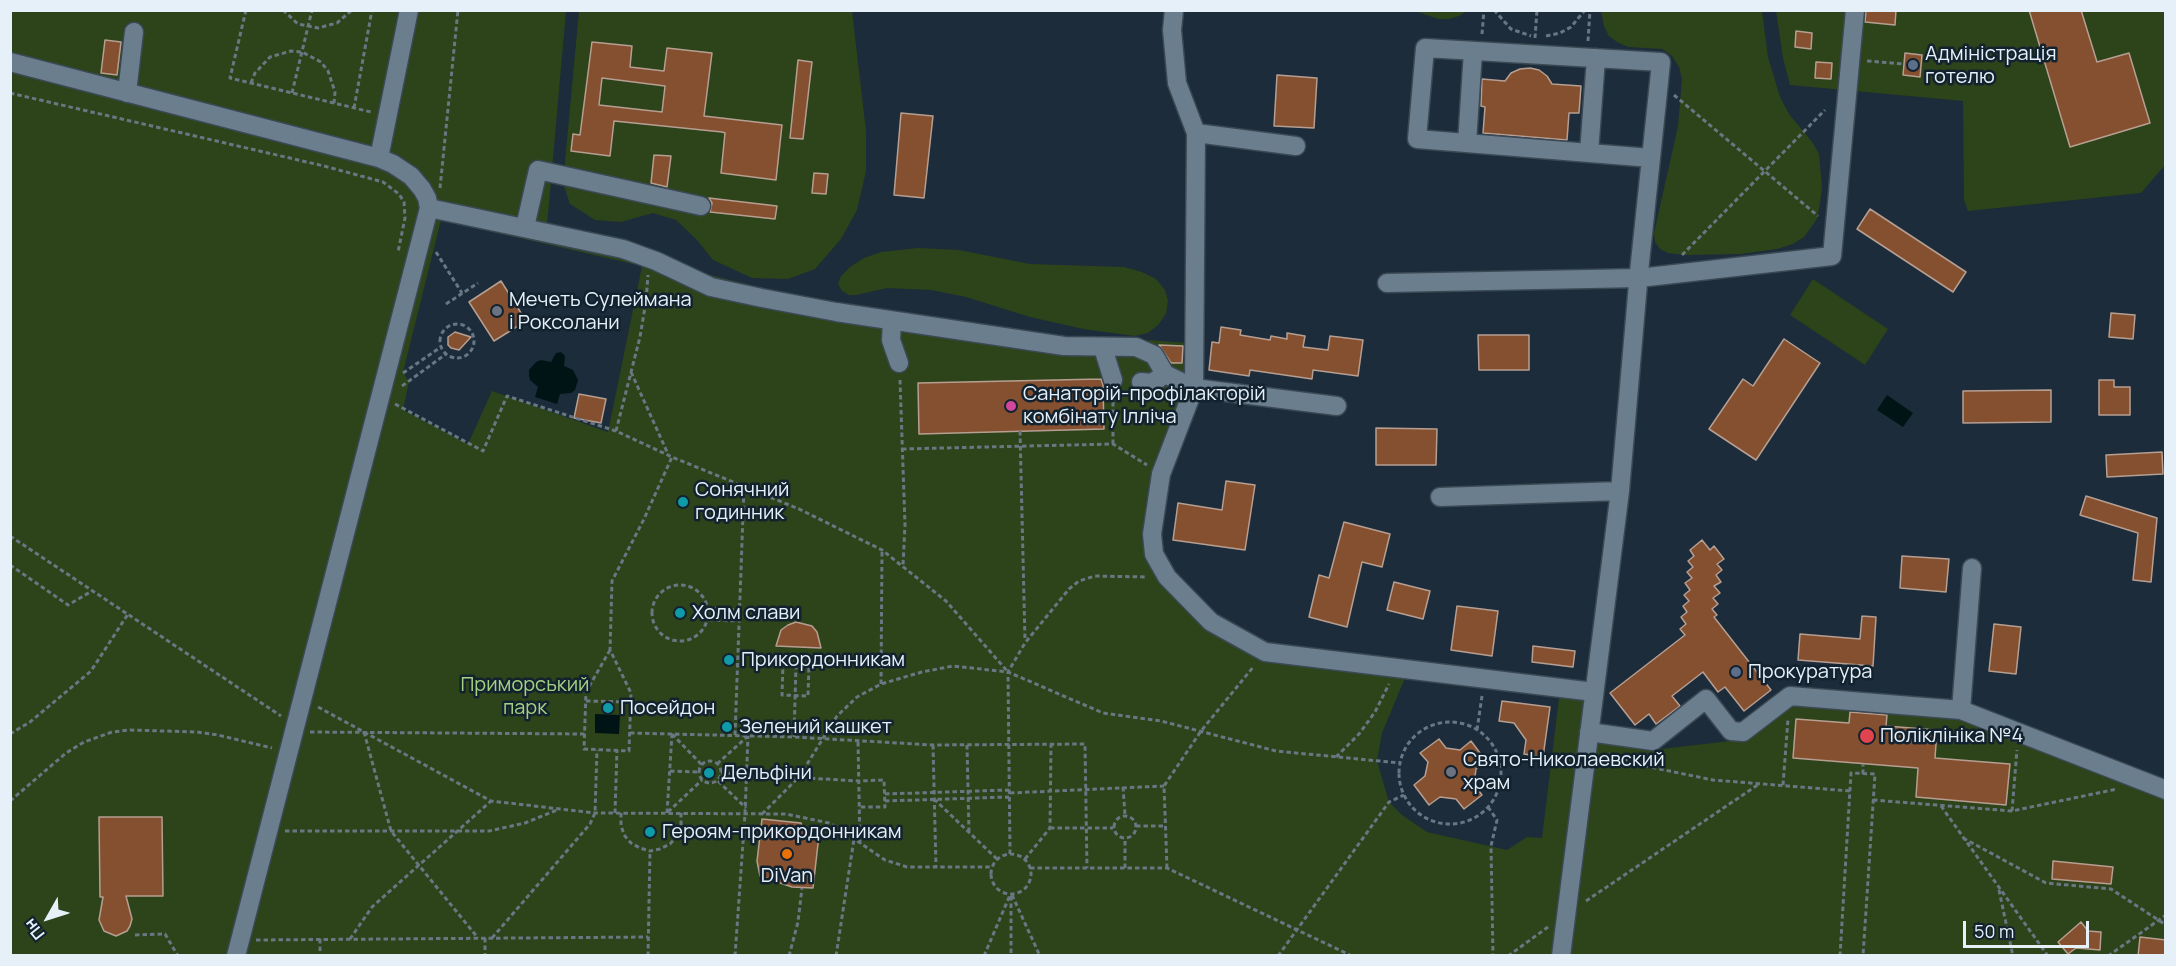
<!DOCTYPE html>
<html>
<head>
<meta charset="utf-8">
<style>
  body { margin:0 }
  #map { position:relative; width:2176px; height:966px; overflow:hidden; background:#1c2c3a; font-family:Manrope,sans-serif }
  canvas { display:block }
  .frame { position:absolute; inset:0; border:12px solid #e6f0f9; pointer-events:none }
  .north { position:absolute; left:18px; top:888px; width:60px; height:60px; -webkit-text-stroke:4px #13222f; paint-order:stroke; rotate:231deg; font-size:16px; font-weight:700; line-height:24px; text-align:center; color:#e6f0f9 }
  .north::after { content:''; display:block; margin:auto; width:21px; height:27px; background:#e6f0f9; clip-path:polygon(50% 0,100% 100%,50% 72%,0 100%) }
  .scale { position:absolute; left:1963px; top:921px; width:126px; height:27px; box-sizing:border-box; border:3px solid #e6f0f9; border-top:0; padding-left:8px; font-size:18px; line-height:21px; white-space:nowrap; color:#e6f0f9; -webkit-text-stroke:4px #13222f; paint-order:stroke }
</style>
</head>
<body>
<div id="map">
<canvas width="2176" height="966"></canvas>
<div class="frame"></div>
<div class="north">Пн</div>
<div class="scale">50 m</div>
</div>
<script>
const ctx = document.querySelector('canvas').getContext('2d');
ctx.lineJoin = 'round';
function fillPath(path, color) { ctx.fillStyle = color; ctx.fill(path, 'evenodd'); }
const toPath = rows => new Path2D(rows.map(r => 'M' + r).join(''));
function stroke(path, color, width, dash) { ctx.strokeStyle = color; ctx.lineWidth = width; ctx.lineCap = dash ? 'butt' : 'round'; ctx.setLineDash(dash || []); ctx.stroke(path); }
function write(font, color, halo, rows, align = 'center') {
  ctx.font = font + ' Manrope,sans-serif'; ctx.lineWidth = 5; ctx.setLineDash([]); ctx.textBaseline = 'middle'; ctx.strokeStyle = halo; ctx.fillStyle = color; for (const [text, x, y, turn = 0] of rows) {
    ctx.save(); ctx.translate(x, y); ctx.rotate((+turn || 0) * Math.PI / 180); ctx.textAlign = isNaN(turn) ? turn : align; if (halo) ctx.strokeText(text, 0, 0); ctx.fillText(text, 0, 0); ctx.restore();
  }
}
const green = toPath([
  [10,11,566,11,547,226,654,250,668,264,835,307,1144,348,1149,340,1189,343,1190,388,1158,472,1159,533,1161,551,1174,573,1215,616,1268,646,1595,685,1596,740,1653,750,1747,739,1791,705,1959,718,2165,799,2165,955,11,955],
  [441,220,642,266,608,432,492,391,468,444,403,410,409,382,403,372],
  [1405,678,1559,698,1542,838,1527,837,1507,850,1427,832,1402,815,1389,802,1377,761,1382,733],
  [579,11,852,11,866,131,866,171,857,210,841,239,815,269,788,279,752,278,713,260,696,239,676,220,653,213,621,222,595,220,570,204,563,183],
  [1415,11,1467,11,1459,16,1449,19,1438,19],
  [1601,11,1762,11,1768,57,1780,97,1789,114,1813,143,1819,154,1822,187,1820,203,1817,219,1804,237,1793,244,1777,249,1741,254,1686,255,1668,253,1660,249,1655,242,1654,233,1678,126,1682,79,1679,67,1672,56,1662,49,1628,47,1617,42,1609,36,1604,26],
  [1776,11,2165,11,2165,165,2141,193,1968,211,1964,200,1963,101,1790,85,1783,58],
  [918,248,959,250,1030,264,1124,267,1142,272,1156,279,1165,290,1168,301,1166,314,1158,325,1148,333,1135,336,1083,329,1030,317,966,297,931,290,887,288,856,295,849,295,842,291,838,284,841,276,850,267,864,258,881,252],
  [1813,279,1888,329,1865,365,1790,315]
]);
const water = toPath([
  [561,352,565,356,564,366,573,370,578,380,575,390,571,393,560,394,557,404,535,397,538,387,530,380,529,375,529,370,536,362,541,360,551,362,556,353],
  [1887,395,1913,413,1903,427,1877,410],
  [595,714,620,715,619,734,595,733]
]);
const building = toPath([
  [1866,10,1896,10,1895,25,1865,22,1866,10],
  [2029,10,2081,10,2097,62,2129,53,2150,123,2070,147,2029,10],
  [1796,31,1812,33,1811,49,1795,47,1796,31],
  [105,40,121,42,117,75,101,73,105,40],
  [592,42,632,46,630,67,664,71,667,48,712,53,704,116,782,125,776,180,721,173,725,133,722,132,614,121,610,156,571,151,573,134,580,135,592,42],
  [602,78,665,86,662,112,599,105,602,78],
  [1905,53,1922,55,1920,77,1903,75,1905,53],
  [798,60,812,62,803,139,790,138,798,60],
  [1816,62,1832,63,1831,79,1815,78,1816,62],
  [1530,68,1539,70,1547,76,1552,84,1581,86,1579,113,1569,113,1567,140,1483,133,1485,107,1481,106,1482,79,1505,81,1511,73,1520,69,1530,68],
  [1277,75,1317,78,1314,128,1274,126,1277,75],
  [901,113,933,116,924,198,894,195,901,113],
  [654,155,671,156,667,187,651,183,654,155],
  [814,173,828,174,826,194,812,193,814,173],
  [709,198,777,206,775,219,710,212,712,203,709,198],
  [1870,209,1966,272,1953,292,1857,229,1870,209],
  [501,281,526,321,494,341,469,302,501,281],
  [2111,313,2135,315,2133,339,2109,337,2111,313],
  [1221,327,1241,330,1240,335,1270,340,1271,336,1287,339,1287,333,1305,336,1303,347,1328,350,1330,336,1363,340,1358,376,1313,370,1312,379,1250,370,1249,376,1209,370,1212,342,1219,343,1221,327],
  [455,332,471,337,459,350,451,348,448,345,448,337,455,332],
  [1478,335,1529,335,1529,370,1479,370,1478,335],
  [1784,339,1820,363,1756,460,1709,429,1743,379,1753,386,1784,339],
  [1159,345,1183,346,1182,363,1171,363,1159,345],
  [1101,379,1103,385,1104,429,919,434,918,383,1101,379],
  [2099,380,2114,380,2114,387,2130,387,2130,415,2099,415,2099,380],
  [2051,390,2051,422,1963,423,1963,391,2051,390],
  [579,394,606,399,601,423,574,418,579,394],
  [1376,428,1437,429,1436,465,1376,465,1376,428],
  [2162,452,2163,474,2107,477,2106,455,2162,452],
  [1226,481,1255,485,1245,550,1173,540,1178,503,1222,510,1226,481],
  [2086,496,2157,518,2151,582,2133,580,2138,533,2080,515,2086,496],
  [1344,522,1390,534,1382,567,1362,562,1347,627,1309,617,1319,575,1329,578,1344,522],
  [1702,540,1710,550,1714,546,1724,559,1717,564,1722,570,1716,575,1721,582,1714,586,1720,593,1713,598,1718,604,1712,609,1717,615,1714,617,1771,690,1744,711,1725,687,1718,692,1703,672,1672,696,1680,706,1656,724,1649,714,1635,725,1610,693,1685,635,1680,629,1686,624,1681,617,1687,612,1683,606,1689,601,1684,595,1690,590,1685,583,1692,578,1687,572,1693,567,1688,561,1694,556,1690,550,1702,540],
  [1902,556,1949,559,1946,592,1900,588,1902,556],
  [1394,582,1430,591,1423,619,1387,610,1394,582],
  [1457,606,1498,611,1492,656,1451,650,1457,606],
  [1862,616,1876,617,1873,666,1798,660,1800,634,1860,639,1862,616],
  [796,622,812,626,817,632,821,648,776,646,781,630,788,625,796,622],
  [1994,624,2021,627,2016,674,1989,671,1994,624],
  [1533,646,1575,651,1573,667,1532,662,1533,646],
  [1502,701,1550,707,1543,757,1524,754,1526,740,1514,723,1499,721,1502,701],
  [1850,712,1887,715,1886,726,1937,730,1935,758,2010,764,2006,805,1916,797,1918,768,1793,758,1796,719,1849,723,1850,712],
  [1439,739,1446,748,1460,750,1471,741,1486,761,1476,769,1474,784,1482,795,1464,809,1456,799,1440,797,1429,805,1414,785,1425,776,1428,762,1420,753,1439,739],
  [99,817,162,817,163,896,126,896,132,919,130,926,127,931,116,936,104,931,99,920,103,897,100,897,99,817],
  [762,819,801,823,805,832,819,835,813,888,792,887,760,876,757,861,762,819],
  [2053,861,2113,867,2111,884,2052,879,2053,861],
  [2081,922,2088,931,2101,932,2100,950,2076,948,2068,954,2058,942,2081,922],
  [2140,937,2166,940,2166,956,2138,956,2140,937]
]);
const path = toPath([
  [246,10,230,78,371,112],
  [283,10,298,24,318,28,337,23,352,10],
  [1494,10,1511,29,1531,36],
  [1482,34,1484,10],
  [1546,36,1560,33,1571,27,1585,10],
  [1535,38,1537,10],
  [1588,41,1590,10],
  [1867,61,1904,64],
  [251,83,255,73,270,57,291,51,302,52,321,62,328,71,335,92,334,103],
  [10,93,324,166,383,182,399,194,404,202,405,218,398,252],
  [292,93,312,10],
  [1674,95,1818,216],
  [354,108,372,10],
  [440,188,458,10],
  [436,252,462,293],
  [1682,255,1825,110],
  [446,304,478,283],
  '440 341a17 17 0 1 1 34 0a17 17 0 1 1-34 0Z',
  [631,372,668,454],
  [403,373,441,347],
  [900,380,905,525,903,565],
  [402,386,446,354],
  [395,404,483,451,507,396,616,431,672,457,799,509,882,550,946,601,1008,672],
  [616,431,640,337,646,301,648,275],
  [1020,431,1025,641],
  [1113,444,1113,398],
  [902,449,1113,444,1147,465],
  [10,536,281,716],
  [10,565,68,605,92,591],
  '652 613a28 28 0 1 1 56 0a28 28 0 1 1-56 0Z',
  [707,608,739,610],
  [708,620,739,621],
  [610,650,586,692,584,749,629,751,631,693,610,650,612,581,644,519,672,457],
  [783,663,809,664,808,696,782,695,783,663],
  [881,684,882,551],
  [586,701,631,702],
  [318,707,491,801,595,813,786,814,829,823,840,829,885,860,907,867,992,867],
  '1399 773a51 51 0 1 1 102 0a51 51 0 1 1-102 0Z',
  [1477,730,1482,696],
  [310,732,585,734],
  [364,732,391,831,478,938],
  [630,733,794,737,933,745,1085,744,1087,868],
  [10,734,30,722,91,671,128,614],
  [672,734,702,765],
  [735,735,744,487],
  [794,737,796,664],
  [858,742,860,845],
  [933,745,936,868],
  [967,745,969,833],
  [1609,754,1650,767,1713,780,1850,791],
  [1336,757,1359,734,1375,712,1389,684],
  '699 772a11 11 0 1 1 22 0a11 11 0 1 1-22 0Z',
  [717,764,747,737],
  [670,771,699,772],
  [721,773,859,781,884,780,885,807,859,807],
  [1863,774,1863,764],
  [718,781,746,808],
  [1783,785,1788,719],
  [1123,787,1125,815],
  [1010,793,1164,786],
  [885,794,1009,790],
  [934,799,997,859],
  [1873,800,2012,811,2117,789],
  [10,801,66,753,84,742,112,732,130,730,197,732,218,735,272,748],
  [885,801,1009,797],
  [1941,806,2048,956],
  [1488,807,1497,820,1491,846,1493,956],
  [2012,811,2017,750],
  [668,812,702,780],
  [615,813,617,750],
  [621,813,621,825,624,835,631,843,640,848,650,851,660,849,670,844,677,836,681,826,681,813],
  [667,813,672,734],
  [762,814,799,777,837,716,857,697,881,684,922,672,953,666,1008,672,1103,713,1161,721,1276,751,1400,763],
  '1114 827a11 11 0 1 1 22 0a11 11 0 1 1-22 0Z',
  [1136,826,1165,826],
  [1050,828,1113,828],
  [285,831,489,831,525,823,557,810],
  [1963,838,2046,883,2111,889,2166,925],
  '991 874a20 20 0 1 1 40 0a20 20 0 1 1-40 0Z',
  [1010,854,1008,672,1025,643,1069,589,1079,581,1095,576,1147,577],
  [1025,859,1050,828,1051,745],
  [1030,868,1167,868,1352,956],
  [1125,868,1125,838],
  [1167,868,1164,786,1201,731,1254,666],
  [1999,890,2013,956],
  [1012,895,1040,956],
  [1011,896,1011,956],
  [1586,901,1759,784],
  [135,935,165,934,178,956],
  [485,938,485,956],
  [492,938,590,824,595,813,597,750],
  [320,939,320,956],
  [350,939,372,907,491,801],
  [256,940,648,937],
  [648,956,650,851],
  [735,956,745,814,748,736],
  [789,956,798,922,802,888],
  [836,956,854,839],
  [984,956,1010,895],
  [1278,956,1389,802,1404,795],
  [1508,956,1548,927],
  [1840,956,1851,773,1875,774,1863,956],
  [2108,956,2166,915]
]);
const minor = toPath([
  [1174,10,1172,30,1177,83,1196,133,1194,388,1161,474,1152,534,1154,554,1167,577,1211,622,1265,652,1594,692],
  [10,62,379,158,393,164,411,176,422,189,427,198,429,208,236,956],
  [127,93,134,32],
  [1196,133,1296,146],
  [1467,143,1473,51],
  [1589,153,1596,58],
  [379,158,409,10],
  [429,208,623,249,656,261,711,287,762,298,836,312,1064,346,1136,347,1154,355,1165,374,1194,388,1337,406],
  [525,227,538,170,701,206],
  [1387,283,1639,278,1832,256,1855,10],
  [892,321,891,340,899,363],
  [1103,348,1113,380],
  [1141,382,1152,383,1165,374],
  [1440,497,1620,491],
  [1961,710,1972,568],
  [1589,732,1653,741,1706,699,1731,731,1743,732,1790,696,1961,710,2166,790],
  [1561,956,1620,491,1639,272,1659,82,1661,62,1425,48,1417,139,1651,158]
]);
const markers = [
  [1913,65,6,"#5c6f8a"],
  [497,311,6,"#6b7280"],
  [1011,406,6,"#d1479c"],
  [683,502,6,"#0f9aa8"],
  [680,613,6,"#0f9aa8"],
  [729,660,6,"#0f9aa8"],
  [1736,672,6,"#5c6f8a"],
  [608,708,6,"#0f9aa8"],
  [727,727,6,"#0f9aa8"],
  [1867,736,8,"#e0444e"],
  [1451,772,6,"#6b7280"],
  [709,773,6,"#0f9aa8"],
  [650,832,6,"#0f9aa8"],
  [787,854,6,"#e8710a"]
];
const poiNames = [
  ["Адміністрація",1925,54],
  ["готелю",1925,77],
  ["Мечеть Сулеймана",509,300],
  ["і Роксолани",509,323],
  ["Санаторій-профілакторій",1023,394],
  ["комбінату Ілліча",1023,417],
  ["Сонячний",695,490],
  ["годинник",695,513],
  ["Холм слави",692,613],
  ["Прикордонникам",741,660],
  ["Прокуратура",1748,672],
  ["Посейдон",620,708],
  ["Зелений кашкет",739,727],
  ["Поліклініка №4",1880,736],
  ["Свято-Николаевский",1463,760],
  ["храм",1463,783],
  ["Дельфіни",721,773],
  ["Героям-прикордонникам",662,832],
  ["DiVan",787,876,"center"]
];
const parkNames = [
  ["Приморський",525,685],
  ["парк",525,708]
];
fillPath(green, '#2d4319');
fillPath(water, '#001415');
fillPath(building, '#855030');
stroke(building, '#b69f92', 1.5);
stroke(minor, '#3b4954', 21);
stroke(path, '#697783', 3, [4.5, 3]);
stroke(minor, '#6b7e8e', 18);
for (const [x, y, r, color] of markers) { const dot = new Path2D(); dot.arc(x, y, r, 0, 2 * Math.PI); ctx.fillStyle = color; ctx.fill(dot); stroke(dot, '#13222f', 2); }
write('20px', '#e6f0f9', '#13222f', poiNames, 'left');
write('20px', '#a5d182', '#13222f', parkNames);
</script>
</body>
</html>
